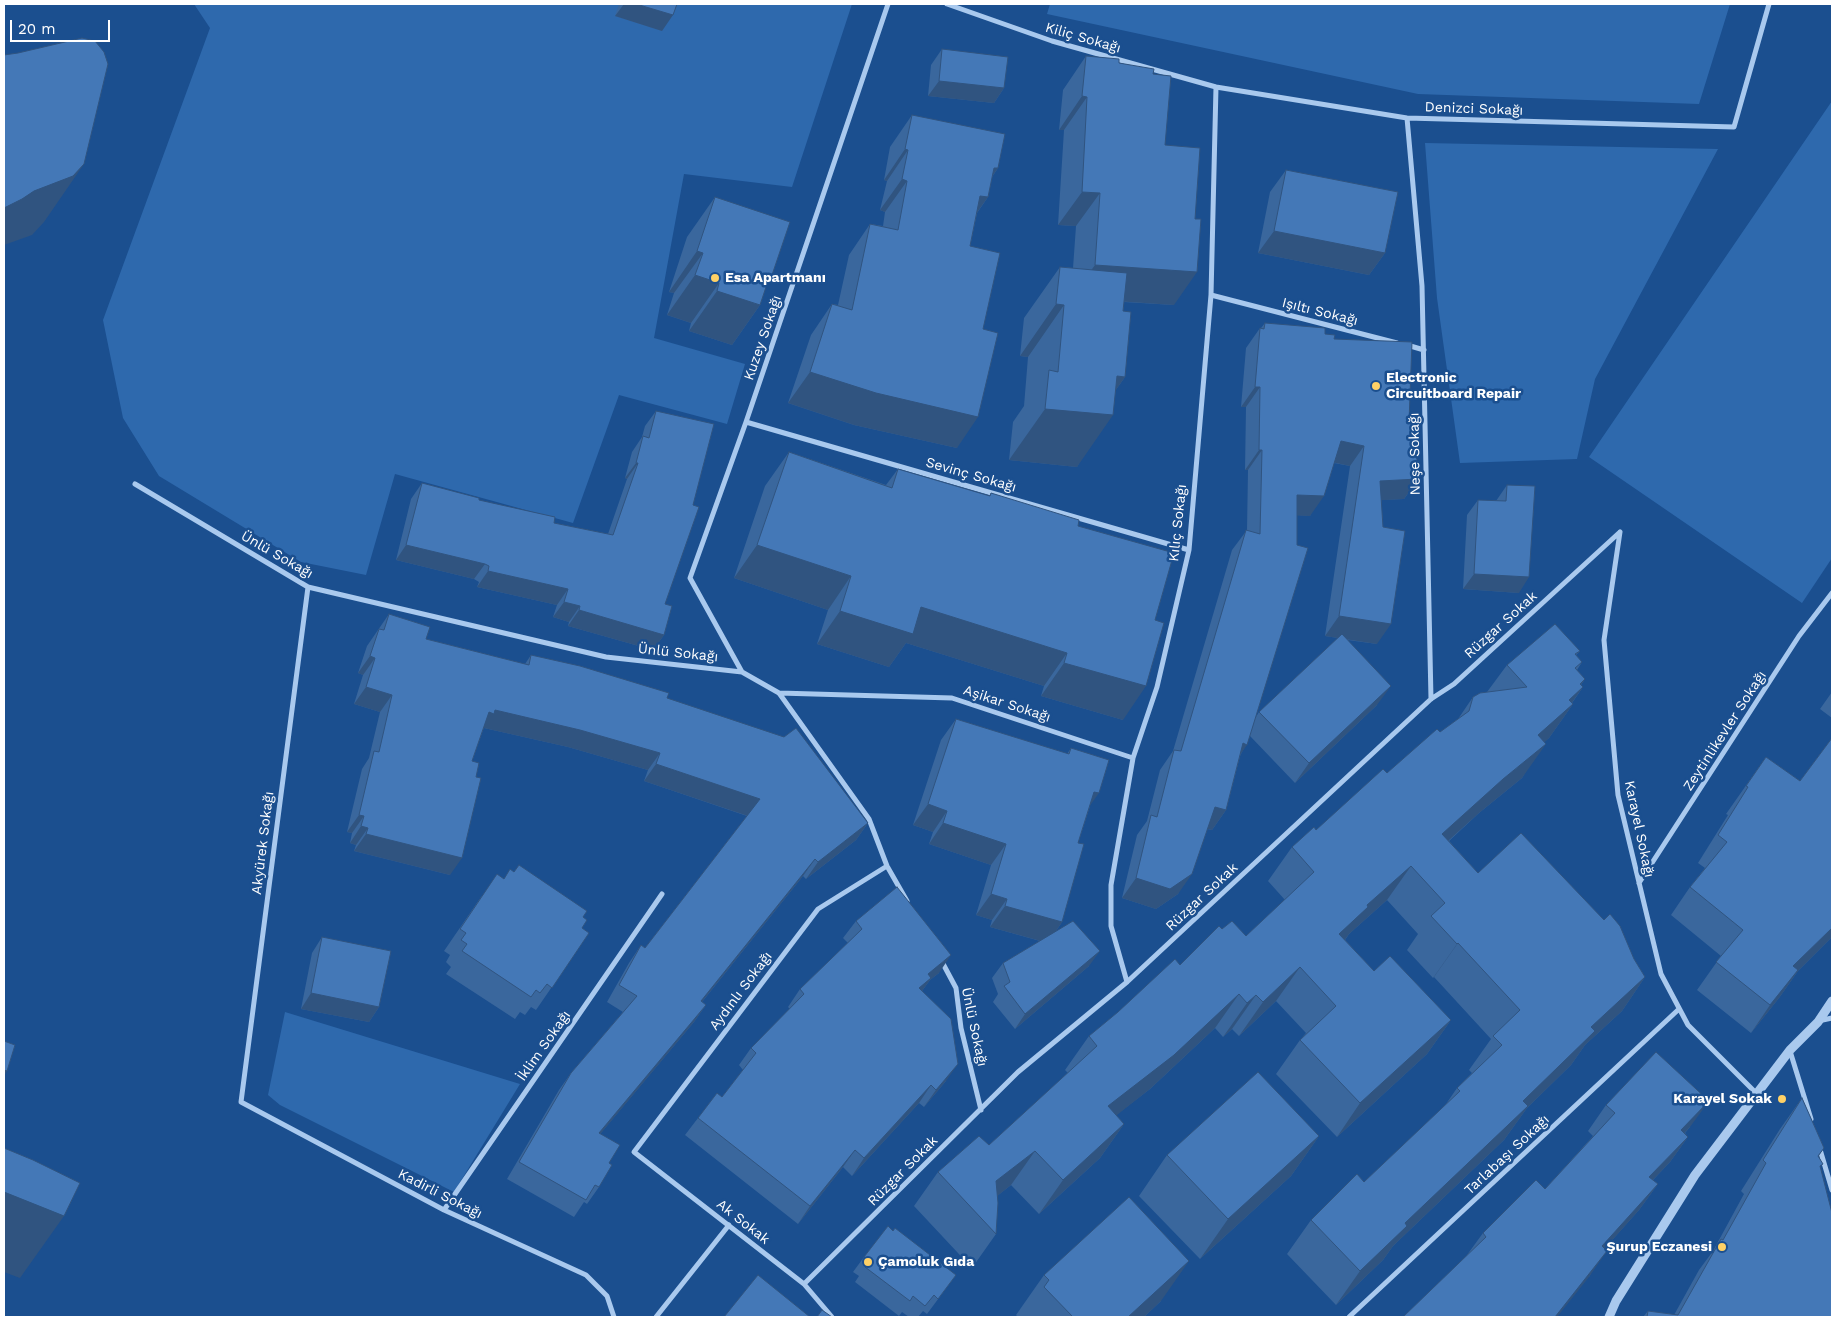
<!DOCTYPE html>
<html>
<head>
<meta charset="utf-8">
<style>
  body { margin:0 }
  #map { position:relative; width:1836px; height:1321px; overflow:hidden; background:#1b4f8f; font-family:"Work Sans",sans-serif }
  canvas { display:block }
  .frame { position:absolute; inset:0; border:5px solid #fff; pointer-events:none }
  .scale { position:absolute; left:10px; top:20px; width:100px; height:22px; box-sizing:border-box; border:2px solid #fff; border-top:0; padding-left:6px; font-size:15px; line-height:18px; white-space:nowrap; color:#fff; -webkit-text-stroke:4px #1b4f8f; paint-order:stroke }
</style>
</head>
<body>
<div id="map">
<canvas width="1836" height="1321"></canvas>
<div class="frame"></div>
<div class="scale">20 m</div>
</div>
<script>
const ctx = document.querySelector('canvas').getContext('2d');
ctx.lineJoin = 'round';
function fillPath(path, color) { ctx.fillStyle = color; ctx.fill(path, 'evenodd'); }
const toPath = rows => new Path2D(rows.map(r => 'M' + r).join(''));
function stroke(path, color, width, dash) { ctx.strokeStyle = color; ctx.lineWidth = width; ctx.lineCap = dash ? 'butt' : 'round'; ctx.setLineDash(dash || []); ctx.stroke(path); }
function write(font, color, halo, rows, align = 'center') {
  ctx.font = font + ' "Work Sans",sans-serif'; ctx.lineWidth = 5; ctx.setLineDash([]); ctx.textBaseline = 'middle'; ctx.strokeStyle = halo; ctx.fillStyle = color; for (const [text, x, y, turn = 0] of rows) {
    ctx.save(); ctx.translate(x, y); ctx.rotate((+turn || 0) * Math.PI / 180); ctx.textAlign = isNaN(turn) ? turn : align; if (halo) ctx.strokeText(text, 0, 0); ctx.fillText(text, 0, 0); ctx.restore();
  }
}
const green = toPath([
  [194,4,852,4,792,187,684,174,654,338,745,364,727,424,619,395,573,523,395,474,366,575,301,562,159,476,123,418,103,320,210,28],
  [1050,4,1730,4,1699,104,1418,94,1047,14],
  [1832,101,1832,558,1802,603,1589,457],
  [1425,143,1718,149,1595,379,1577,459,1460,463,1437,298],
  [285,1012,520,1084,454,1192,280,1105,268,1095]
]);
const minor = toPath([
  [947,4,1052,41,1216,87,1407,118,1734,127,1769,4],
  [1407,118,1422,286,1431,699],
  [1211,295,1397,343],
  [1407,345,1424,350],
  [746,422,1189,550],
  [135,484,308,587,606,657,742,672,779,693,869,819,887,866,907,901],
  [1620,532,1604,640,1618,795,1661,974,1688,1025,1757,1094],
  [308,587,241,1102,444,1210,586,1275,607,1296,614,1317],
  [742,672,690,578,746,422,888,4],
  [779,693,952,698,1133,758],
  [1639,883,1799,636,1832,593],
  [941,960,956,988,961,1028,981,1110],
  [1127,982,1111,926,1111,885,1133,758,1157,687,1189,550,1211,295,1216,87],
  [1818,1021,1832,1018],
  [1790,1051,1811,1119],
  [1819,1146,1832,1190],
  [444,1210,662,894],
  [804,1284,1018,1072,1127,982,1431,699,1454,684,1620,532],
  [656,1317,729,1225],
  [832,1317,804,1284,634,1152,818,909,887,866],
  [1349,1317,1679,1009]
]);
const tertiary = toPath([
  [1609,1317,1616,1301,1695,1175,1790,1050,1818,1022,1832,1001]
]);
const wall = toPath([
  [619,4,677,4,662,31,615,16],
  [942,49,1004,88,994,103,928,96,931,65],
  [1086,56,1119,63,1153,74,1165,145,1174,305,1124,302,1123,311,1125,377,1115,391,1077,467,1009,460,1013,422,1024,406,1028,357,1020,356,1024,318,1060,267,1073,268,1076,226,1058,225,1064,130,1059,130,1063,90],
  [912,115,998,168,992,177,988,197,977,213,970,246,983,329,957,448,854,425,788,403,811,335,832,304,838,305,849,255,870,224,883,226,885,212,880,210,887,181,884,180,890,147],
  [1286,170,1385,253,1369,275,1258,253,1270,192],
  [715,197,767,283,760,305,732,345,689,331,691,323,667,315,674,293,669,292,687,237],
  [1265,323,1325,334,1334,339,1409,422,1418,479,1404,499,1381,500,1377,644,1348,640,1377,705,1295,783,1250,736,1240,756,1226,810,1212,830,1207,829,1178,894,1156,909,1122,898,1137,835,1147,821,1160,770,1173,751,1232,550,1247,530,1248,470,1245,470,1246,407,1241,407,1246,348,1260,328,1261,328],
  [1334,463,1350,466,1325,636,1338,638,1259,712,1256,717,1297,545,1297,515,1310,516],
  [656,411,665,604,664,635,653,650,568,626,569,622,553,617,557,605,477,587,479,582,474,579,396,560,411,499,422,483,554,523,608,534,627,479,625,478,632,452,642,437,645,426],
  [789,452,886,485,898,469,989,496,991,493,1078,526,1123,720,1041,696,1044,686,906,643,889,667,817,644,828,610,734,578,765,486],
  [1507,485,1519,593,1463,589,1467,515,1478,500,1496,501],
  [389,614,426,639,525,664,531,655,667,698,868,823,856,840,806,879,803,876,702,1002,706,1005,694,1022,600,1134,609,1163,599,1187,587,1204,584,1202,574,1217,507,1179,559,1090,571,1073,623,1012,607,1002,629,963,641,945,645,948,747,816,644,781,648,770,568,747,484,728,483,730,472,761,450,875,354,851,356,845,350,843,352,833,347,832,362,769,369,758,380,712,354,704,363,675,358,673,367,646],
  [1580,651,1576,655,1582,662,1577,670,1585,679,1581,685,1583,687,1572,703,1573,704,1549,738,1544,742,1522,778,1479,813,1449,841,1478,873,1634,959,1645,977,1622,1011,1585,1045,1571,1065,1527,1108,1504,1140,1393,1246,1383,1260,1336,1305,1287,1254,1311,1220,1364,1182,1444,1107,1457,1088,1472,1073,1469,1070,1491,1039,1434,977,1433,978,1407,950,1418,934,1387,900,1349,934,1345,940,1374,971,1451,1020,1427,1054,1337,1137,1276,1074,1300,1040,1306,1033,1276,1001,1239,1036,1232,1029,1223,1037,1215,1028,1150,1089,1116,1115,1124,1124,1100,1158,1039,1214,1011,1185,997,1196,996,1234,972,1268,914,1206,938,1172,989,1145,1068,1073,1065,1070,1089,1036,1180,965,1222,929,1246,936,1285,900,1268,881,1292,847,1316,830,1387,773,1458,719,1473,697,1487,692,1507,665],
  [1832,692,1832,718,1820,709],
  [956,719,1067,754,1071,748,1090,806,1078,843,1062,922,1056,931,1089,966,1015,1029,993,1002,998,994,992,978,1003,963,1040,941,990,927,992,920,976,915,991,865,929,844,933,832,913,825,941,740],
  [1832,738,1832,937,1798,971,1779,998,1751,1033,1697,990,1721,956,1671,915,1690,887,1705,868,1698,863,1728,815,1726,814,1766,757,1800,781],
  [503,879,583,917,582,928,589,933,536,1010,531,1007,525,1015,520,1012,515,1019,446,974,451,967,446,962,450,955,444,951,481,897],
  [856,921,939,973,930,980,922,991,946,1081,924,1107,919,1103,852,1176,843,1167,798,1224,685,1135,698,1118,722,1097,743,1070,739,1065,751,1048,790,1009,788,1007,800,989,848,943,843,938],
  [322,937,379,1007,369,1022,301,1009,312,953],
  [1802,1098,1824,1148,1818,1157,1820,1167,1832,1317,1643,1317,1648,1311,1674,1315,1699,1270,1713,1251,1744,1194,1741,1191,1780,1129],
  [1606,1105,1690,1127,1685,1133,1688,1137,1670,1162,1653,1180,1658,1184,1639,1210,1605,1248,1589,1277,1467,1255,1483,1233,1545,1189,1593,1136,1588,1131],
  [1319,1136,1291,1176,1200,1259,1139,1196,1167,1155],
  [864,1257,956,1275,927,1314,923,1311,918,1317,909,1317,902,1312,899,1316,855,1282,859,1276,853,1272],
  [1044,1275,1161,1301,1144,1317,1018,1317,1016,1315]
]);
const shadedWall = toPath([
  [624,4,636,4,673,15,662,31,615,16],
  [939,81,1004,88,994,103,928,96],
  [1082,96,1087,97,1064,130,1059,130],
  [905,149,908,150,887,181,884,180],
  [84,164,44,222,32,235,4,245,4,208,34,191],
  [994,168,998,168,976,200],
  [902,179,907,181,885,212,880,210],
  [1082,192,1100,193,1076,226,1058,225],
  [980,196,988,197,966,228],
  [1274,231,1385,253,1369,275,1258,253],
  [697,251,703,253,674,293,669,292],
  [1095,265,1197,272,1174,305,1071,298],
  [695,275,719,283,691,323,667,315],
  [770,275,772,275,753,303,760,305,732,345,689,331,717,291],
  [1056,304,1064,305,1028,357,1020,356],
  [810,372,978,417,957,448,854,425,788,403],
  [1117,376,1125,377,1099,414,1113,415,1077,467,1009,460,1045,409],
  [1255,387,1260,387,1246,407,1241,407],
  [1341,441,1364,446,1350,466,1327,461],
  [1259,450,1262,450,1248,470,1245,470],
  [636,463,638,463,627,479,625,478],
  [1418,479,1404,499,1366,501,1380,481],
  [1297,495,1324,496,1310,516,1283,515],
  [406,545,485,564,474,579,396,560],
  [757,545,851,576,828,610,734,578],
  [488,571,568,589,557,605,477,587],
  [1474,574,1529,577,1519,593,1463,589],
  [564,602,580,606,569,622,553,617],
  [921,607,1067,653,1044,686,906,643,889,667,817,644,840,611],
  [579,610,664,635,653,650,568,626],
  [1339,616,1391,624,1377,644,1325,636],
  [370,656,375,658,363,675,358,673],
  [1064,663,1146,686,1123,720,1041,696],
  [1585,679,1573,696,1583,687,1568,708,1573,704,1549,738,1515,770,1538,735,1580,684],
  [1391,686,1377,705,1295,783,1309,763],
  [366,687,392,695,380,712,354,704],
  [495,710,580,730,660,753,648,770,568,747,484,728,482,731,489,712],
  [1243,743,1247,745,1233,765],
  [1546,744,1522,778,1479,813,1418,868,1442,834,1503,779],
  [656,764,760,799,748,816,644,781],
  [1094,792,1099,793,1084,814],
  [928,804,947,811,933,832,913,825],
  [1215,807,1226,810,1212,830,1201,827],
  [359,815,364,816,352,833,347,832],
  [868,823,856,840,806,879,818,862],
  [943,823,1006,844,991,865,929,844],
  [361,826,368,828,356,845,350,843],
  [366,834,462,858,450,875,354,851],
  [815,859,803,876,689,1018,701,1001],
  [1411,866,1387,900,1349,934,1344,941,1339,934,1367,905],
  [1192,874,1178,894,1156,909,1122,898,1136,878],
  [991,894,1007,899,992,920,976,915],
  [1005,906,1062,922,1048,943,990,927],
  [1832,928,1832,937,1798,971,1779,998,1751,1033,1770,1005,1793,966],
  [1458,943,1434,977,1433,978,1457,944],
  [1100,951,1089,966,1015,1029,1025,1014],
  [951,955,939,973,930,980,919,995,907,1006,928,974],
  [1300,967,1276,1001,1239,1036,1263,1002],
  [1645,977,1622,1011,1585,1045,1571,1065,1527,1108,1504,1140,1393,1246,1383,1260,1336,1305,1360,1271,1405,1223,1523,1101,1591,1027],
  [311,993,379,1007,369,1022,301,1009],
  [1239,994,1215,1028,1150,1089,1084,1141,1108,1106],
  [1256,995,1232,1029,1223,1037,1247,1003],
  [706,1005,694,1022,587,1150,599,1133],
  [1451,1020,1427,1054,1337,1137,1360,1103],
  [958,1064,946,1081,924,1107,936,1090],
  [4,1070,7,1071,4,1076],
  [931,1085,919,1103,852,1176,864,1158],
  [1709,1101,1690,1127,1663,1156,1681,1130],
  [1124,1124,1100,1158,1039,1214,1063,1180],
  [1319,1136,1291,1176,1200,1259,1228,1219],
  [1688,1137,1670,1162,1631,1203,1649,1177],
  [855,1150,843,1167,798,1224,810,1206],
  [1035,1151,1011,1185,976,1213,996,1181],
  [1658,1184,1639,1210,1584,1272,1602,1246],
  [4,1192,64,1216,20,1278,4,1272],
  [1607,1251,1589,1277,1557,1317,1555,1317],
  [1189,1261,1161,1301,1144,1317,1128,1317]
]);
const building = toPath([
  [636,4,677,4,673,15,636,4],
  [82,38,95,41,104,52,108,64,84,164,73,176,34,191,22,199,4,208,4,55,18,53,82,38],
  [942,49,1008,57,1004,88,939,81,942,49],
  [1086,56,1119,59,1119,63,1154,69,1153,74,1171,76,1165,145,1200,148,1195,219,1201,219,1197,272,1095,265,1100,193,1082,192,1087,97,1082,96,1086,56],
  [912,115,1005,134,998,168,994,168,988,197,980,196,970,246,1000,253,983,329,998,333,978,417,876,393,810,372,832,304,852,310,870,224,898,230,907,181,902,179,908,150,905,149,912,115],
  [1286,170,1398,192,1385,253,1274,231,1286,170],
  [715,197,790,222,772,275,770,275,760,305,717,291,719,283,695,275,703,253,697,251,715,197],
  [1060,267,1127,273,1123,311,1131,312,1125,377,1117,376,1113,415,1045,409,1049,370,1058,372,1064,305,1056,304,1060,267],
  [1265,323,1325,328,1325,334,1335,335,1334,339,1412,342,1409,422,1415,422,1418,479,1380,481,1383,527,1405,531,1391,624,1339,616,1364,446,1341,441,1324,496,1297,495,1297,545,1308,548,1247,745,1243,743,1226,810,1215,807,1192,874,1170,889,1136,878,1151,815,1157,817,1174,750,1181,751,1246,530,1260,534,1262,450,1259,450,1260,387,1255,387,1260,328,1264,329,1265,323],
  [656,411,714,424,693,505,699,507,665,604,672,606,664,635,579,610,580,606,564,602,568,589,488,571,489,566,485,564,406,545,422,483,479,498,479,500,555,517,554,523,613,535,638,463,636,463,643,436,649,438,656,411],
  [789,452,892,488,898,469,990,496,991,493,1079,520,1078,526,1174,553,1155,620,1164,623,1146,686,1064,663,1067,653,921,607,913,634,840,611,851,576,757,545,789,452],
  [1507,485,1535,486,1529,577,1474,574,1478,500,1506,501,1507,485],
  [389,614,430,627,426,639,529,665,531,655,580,666,669,693,667,698,784,737,796,728,868,823,818,862,815,859,701,1001,706,1005,599,1133,620,1145,609,1163,612,1165,599,1187,595,1185,586,1200,519,1162,571,1073,637,996,619,985,641,945,645,948,760,799,656,764,660,753,580,730,495,710,494,714,489,712,472,761,479,763,476,777,481,778,462,858,366,834,368,828,361,826,364,816,359,815,374,751,379,752,392,695,366,687,375,658,370,656,379,629,384,630,389,614],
  [1555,624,1580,651,1575,654,1582,662,1575,668,1585,679,1580,684,1583,687,1569,700,1573,704,1538,735,1546,744,1503,779,1442,834,1478,873,1521,833,1604,920,1610,914,1620,926,1634,959,1645,977,1591,1027,1595,1031,1523,1101,1528,1106,1405,1223,1407,1226,1360,1271,1311,1220,1357,1174,1364,1182,1460,1091,1457,1088,1502,1045,1493,1036,1520,1010,1458,943,1457,944,1431,916,1445,903,1411,866,1367,905,1368,907,1339,934,1374,971,1390,956,1451,1020,1360,1103,1300,1040,1336,1006,1300,967,1263,1002,1256,995,1247,1003,1239,994,1174,1055,1108,1106,1124,1124,1063,1180,1035,1151,996,1181,998,1203,996,1234,938,1172,979,1136,989,1145,1097,1046,1089,1036,1118,1012,1175,959,1180,965,1219,926,1222,929,1232,921,1246,936,1314,872,1292,847,1314,827,1316,830,1383,769,1387,773,1437,729,1440,732,1469,711,1473,697,1480,693,1527,687,1507,665,1555,624],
  [1342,634,1391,686,1309,763,1259,712,1342,634],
  [956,719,1069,754,1071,748,1109,760,1099,793,1094,792,1078,843,1084,844,1062,922,1005,906,1007,899,991,894,1006,844,943,823,947,811,928,804,956,719],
  [1832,738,1832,928,1793,966,1798,970,1770,1005,1716,962,1743,930,1690,887,1727,842,1718,835,1748,787,1746,786,1766,757,1800,781,1832,738],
  [519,865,587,911,583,917,587,920,582,928,589,933,552,988,547,984,540,993,536,990,531,997,462,951,467,944,461,940,466,933,460,929,497,874,504,879,510,869,514,872,519,865],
  [897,887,951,955,928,974,931,978,919,988,951,1019,958,1064,936,1090,931,1085,864,1158,855,1150,810,1206,698,1118,717,1093,722,1097,756,1053,751,1048,804,994,800,989,862,929,856,921,897,887],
  [1073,921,1100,951,1025,1014,1004,986,1010,982,1003,963,1073,921],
  [322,937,391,951,379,1007,311,993,322,937],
  [4,1041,15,1045,7,1071,4,1070,4,1041],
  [1656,1052,1709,1101,1681,1130,1688,1137,1649,1177,1658,1184,1602,1246,1607,1251,1555,1317,1403,1317,1486,1237,1483,1233,1536,1180,1545,1189,1615,1113,1606,1105,1656,1052],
  [1258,1072,1319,1136,1228,1219,1167,1155,1258,1072],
  [1802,1098,1824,1148,1818,1156,1823,1164,1820,1166,1832,1213,1832,1317,1647,1317,1648,1311,1678,1315,1721,1239,1723,1240,1766,1163,1763,1160,1802,1098],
  [4,1148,33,1160,80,1183,64,1216,4,1192,4,1148],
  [1129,1197,1189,1261,1128,1317,1073,1317,1044,1287,1049,1280,1044,1275,1129,1197],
  [888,1226,893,1231,895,1228,956,1275,938,1299,934,1295,925,1306,913,1296,910,1301,865,1267,870,1261,864,1257,888,1226],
  [758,1275,810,1317,724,1317,758,1275],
  [822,1310,832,1317,817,1317,822,1310]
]);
const markers = [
  [715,278,5,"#ffd166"],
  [1376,386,5,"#ffd166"],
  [1782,1099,5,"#ffd166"],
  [1722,1247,5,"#ffd166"],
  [868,1262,5,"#ffd166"]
];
const streetNames = [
  ["Kiliç Sokağı",1083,38,16],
  ["Denizci Sokağı",1474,109,2],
  ["Işıltı Sokağı",1320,312,14],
  ["Kuzey Sokağı",763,338,-71],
  ["Neşe Sokağı",1415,454,-91],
  ["Sevinç Sokağı",971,475,16],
  ["Kılıç Sokağı",1178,523,-84],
  ["Ünlü Sokağı",277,555,30],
  ["Rüzgar Sokak",1501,625,-42],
  ["Ünlü Sokağı",678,653,6],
  ["Aşikar Sokağı",1007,704,18],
  ["Zeytinlikevler Sokağı",1725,731,-57],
  ["Karayel Sokağı",1639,829,78],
  ["Akyürek Sokağı",263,843,-83],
  ["Rüzgar Sokak",1202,897,-43],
  ["Aydınlı Sokağı",741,991,-53],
  ["Ünlü Sokağı",974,1027,78],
  ["İklim Sokağı",544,1046,-55],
  ["Tarlabaşı Sokağı",1507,1155,-43],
  ["Rüzgar Sokak",903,1171,-45],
  ["Kadirli Sokağı",440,1194,27],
  ["Ak Sokak",743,1222,38]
];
const poiNames = [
  ["Esa Apartmanı",725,278],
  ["Electronic",1386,378],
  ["Circuitboard Repair",1386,394],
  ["Karayel Sokak",1772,1099,"right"],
  ["Şurup Eczanesi",1712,1247,"right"],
  ["Çamoluk Gıda",878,1262]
];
fillPath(green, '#2e69ad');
stroke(minor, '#a9c9ee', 5);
stroke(tertiary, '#a9c9ee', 9);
fillPath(wall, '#3a679d');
fillPath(shadedWall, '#305480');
fillPath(building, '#4478b7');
stroke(building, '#305480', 1);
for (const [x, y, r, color] of markers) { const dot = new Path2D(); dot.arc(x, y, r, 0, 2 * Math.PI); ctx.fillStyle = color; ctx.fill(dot); stroke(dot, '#1b4f8f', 2); }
write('14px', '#fff', '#1b4f8f', streetNames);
write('bold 14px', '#fff', '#1b4f8f', poiNames, 'left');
</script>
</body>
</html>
